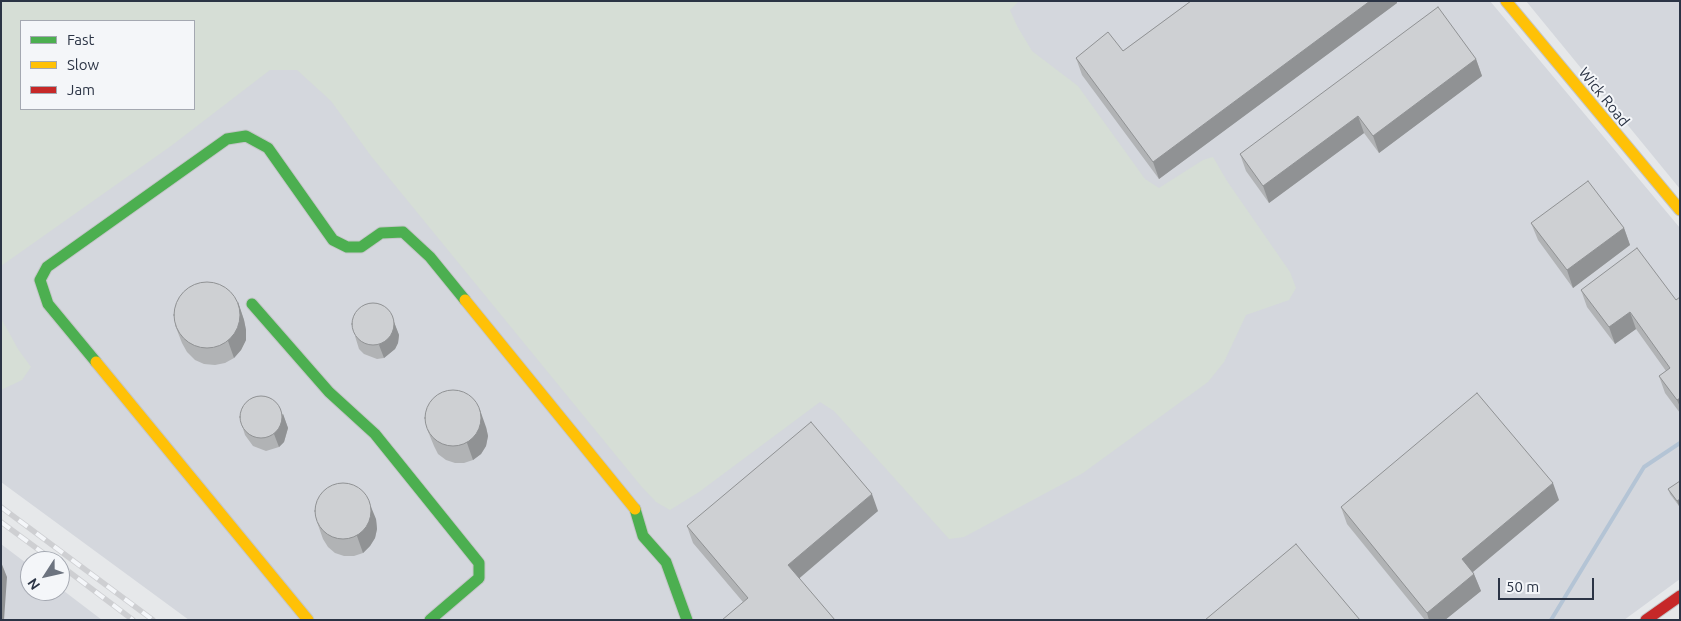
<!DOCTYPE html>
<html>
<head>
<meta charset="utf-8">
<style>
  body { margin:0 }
  #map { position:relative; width:1681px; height:621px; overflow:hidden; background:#e6e8ea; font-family:Ubuntu,sans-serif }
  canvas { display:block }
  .frame { position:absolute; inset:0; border:2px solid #2b3445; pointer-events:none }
  .legend { position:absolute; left:20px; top:20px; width:175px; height:90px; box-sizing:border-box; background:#f4f6f9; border:1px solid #a4a8b1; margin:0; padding:6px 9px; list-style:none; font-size:15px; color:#2b3445 }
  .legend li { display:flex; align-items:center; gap:10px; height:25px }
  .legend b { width:25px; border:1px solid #a4a8b1 }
  .north { position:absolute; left:20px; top:551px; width:50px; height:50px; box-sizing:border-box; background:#f4f6f9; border:1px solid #a4a8b1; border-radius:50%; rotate:235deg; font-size:14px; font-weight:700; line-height:20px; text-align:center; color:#2b3445 }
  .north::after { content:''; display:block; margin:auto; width:18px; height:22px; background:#6c737f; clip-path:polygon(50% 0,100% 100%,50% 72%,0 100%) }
  .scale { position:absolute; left:1498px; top:578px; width:96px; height:22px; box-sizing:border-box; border:2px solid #2b3445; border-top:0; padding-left:6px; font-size:15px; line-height:18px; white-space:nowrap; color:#2b3445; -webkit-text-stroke:4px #f4f6f9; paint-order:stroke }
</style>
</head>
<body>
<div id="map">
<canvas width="1681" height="621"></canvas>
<div class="frame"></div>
<ul class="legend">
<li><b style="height:6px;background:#4caf50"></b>Fast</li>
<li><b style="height:6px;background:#ffc107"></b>Slow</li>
<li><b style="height:6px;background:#c62828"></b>Jam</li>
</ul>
<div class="north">N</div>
<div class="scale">50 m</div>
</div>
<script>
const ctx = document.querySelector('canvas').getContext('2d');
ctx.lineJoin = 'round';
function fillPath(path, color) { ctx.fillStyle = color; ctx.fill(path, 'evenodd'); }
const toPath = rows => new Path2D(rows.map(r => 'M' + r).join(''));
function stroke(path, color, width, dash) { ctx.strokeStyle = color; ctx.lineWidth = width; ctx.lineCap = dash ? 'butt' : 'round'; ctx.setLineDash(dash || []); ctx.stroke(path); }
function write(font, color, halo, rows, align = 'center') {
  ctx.font = font + ' Ubuntu,sans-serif'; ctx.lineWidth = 4; ctx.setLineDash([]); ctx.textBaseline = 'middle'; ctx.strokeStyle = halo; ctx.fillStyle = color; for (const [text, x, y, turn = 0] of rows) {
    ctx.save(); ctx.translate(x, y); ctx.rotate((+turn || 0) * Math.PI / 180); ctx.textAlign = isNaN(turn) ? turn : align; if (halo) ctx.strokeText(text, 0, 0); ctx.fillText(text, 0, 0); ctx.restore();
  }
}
const built = toPath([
  [1,1,1490,1,1680,228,1680,579,1624,620,189,620,1,482],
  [21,21,194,21,194,109,21,109],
  [1526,1,1680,1,1680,189,1653,156],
  [1,544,30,566,30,591,60,591,60,588,102,620,1,620]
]);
const green = toPath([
  [1,1,1019,1,1010,10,1017,26,1032,51,1078,86,1145,179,1159,188,1203,160,1213,157,1227,181,1290,272,1296,288,1289,300,1246,315,1224,362,1208,382,1083,473,964,537,949,539,834,411,820,402,699,492,670,510,656,502,641,486,371,156,331,101,297,70,270,70,171,146,1,266],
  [21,21,194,21,194,109,21,109],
  [1,318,18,349,31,367,22,380,1,390]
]);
const stream = toPath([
  [1551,620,1644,467,1680,443]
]);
const fast = toPath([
  [252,304,329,392,375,434,479,563,479,578,430,620],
  [96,362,48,304,40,280,47,267,227,139,246,136,268,148,333,240,347,247,361,247,381,233,403,232,430,257,465,300],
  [635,509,643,536,666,562,687,620]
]);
const slow = toPath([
  [1506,1,1680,210],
  [465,300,635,509],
  [96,362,308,620]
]);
const jam = toPath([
  [1646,620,1680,596]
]);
const rail = toPath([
  [1,507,153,620],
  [1,522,54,561],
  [60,565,133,620]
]);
const wall = toPath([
  [1191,1,1397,1,1397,3,1159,179,1082,75,1076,58,1123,51],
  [1476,59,1482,76,1379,153,1364,133,1269,203,1246,171,1240,154],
  [1531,223,1624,228,1630,245,1573,288,1538,240],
  [1581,290,1676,300,1680,297,1680,413,1665,393,1659,376,1666,371,1636,329,1615,344,1587,307],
  [238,302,244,320,246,330,246,340,241,350,234,358,225,363,215,365,204,364,195,360,187,352,182,343,175,325],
  [394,322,399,335,398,343,395,349,384,358,377,359,364,354,359,349,355,336],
  [283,414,288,428,284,442,279,447,266,451,253,446,245,435,241,422],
  [486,427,488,436,486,446,481,454,473,460,464,463,455,463,446,460,438,454,434,446,427,429],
  [1680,481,1679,506,1670,494,1668,489],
  [1559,500,1473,572,1481,591,1445,620,1425,620,1347,524,1341,507],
  [878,511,743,602,693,543,687,526],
  [376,519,377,529,375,538,370,546,363,553,354,556,344,556,335,553,328,547,323,539,317,522]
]);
const shadedWall = toPath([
  [1370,1,1397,1,1397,3,1159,179,1153,162],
  [1476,59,1482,76,1379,153,1373,136],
  [1358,116,1364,133,1269,203,1263,186],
  [1624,228,1630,245,1573,288,1567,270],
  [238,302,244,320,246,330,246,340,241,350,234,358,228,341],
  [1630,312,1636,329,1615,344,1609,327],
  [394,322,399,335,398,343,395,349,384,358,379,345],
  [1680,398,1680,407,1677,400],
  [480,410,486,427,488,436,486,446,481,454,473,460,467,443],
  [283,414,288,428,284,442,279,447,274,434],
  [1553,483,1559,500,1468,576,1462,559],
  [872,494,878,511,795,582,788,565],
  [1680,499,1680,505,1679,506,1677,501],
  [369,502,376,519,377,529,375,538,370,546,363,553,357,536],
  [1,562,7,577,4,620,1,620],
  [1474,574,1481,591,1445,620,1429,620,1427,613]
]);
const building = toPath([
  [1191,1,1370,1,1153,162,1076,58,1108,32,1123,51,1191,1],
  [1438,7,1476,59,1373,136,1358,116,1263,186,1240,154,1438,7],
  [1588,181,1624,228,1567,270,1531,223,1588,181],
  [1637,248,1676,300,1680,297,1680,398,1677,400,1659,376,1670,368,1630,312,1609,327,1581,290,1637,248],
  '174 315a33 33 0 1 1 66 0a33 33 0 1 1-66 0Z',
  '352 324a21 21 0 1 1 42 0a21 21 0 1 1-42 0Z',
  '425 418a28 28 0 1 1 56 0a28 28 0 1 1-56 0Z',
  [1477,393,1553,483,1462,559,1474,574,1427,613,1341,507,1477,393],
  '240 417a21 21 0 1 1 42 0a21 21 0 1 1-42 0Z',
  [811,422,872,494,788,565,835,620,722,620,748,598,687,526,811,422],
  [1680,481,1680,499,1677,501,1668,489,1680,481],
  '315 511a28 28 0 1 1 56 0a28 28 0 1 1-56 0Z',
  [1296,544,1360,620,1205,620,1296,544]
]);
const streetNames = [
  ["Wick Road",1604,97,51]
];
fillPath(built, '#d4d7dd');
fillPath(green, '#d6ded6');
stroke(stream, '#b4c4d5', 4);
stroke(fast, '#c4c6c8', 13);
stroke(slow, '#c4c6c8', 13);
stroke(jam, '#c4c6c8', 13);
stroke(fast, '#4caf50', 11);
stroke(slow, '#ffc107', 11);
stroke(jam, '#c62828', 11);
stroke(rail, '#cecfd2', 5.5);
stroke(rail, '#f4f6f9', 4, [11]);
fillPath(wall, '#b1b3b5');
fillPath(shadedWall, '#909294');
fillPath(building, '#ced0d3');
stroke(building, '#909294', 1);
write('15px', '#2b3445', '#f4f6f9', streetNames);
</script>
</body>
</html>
